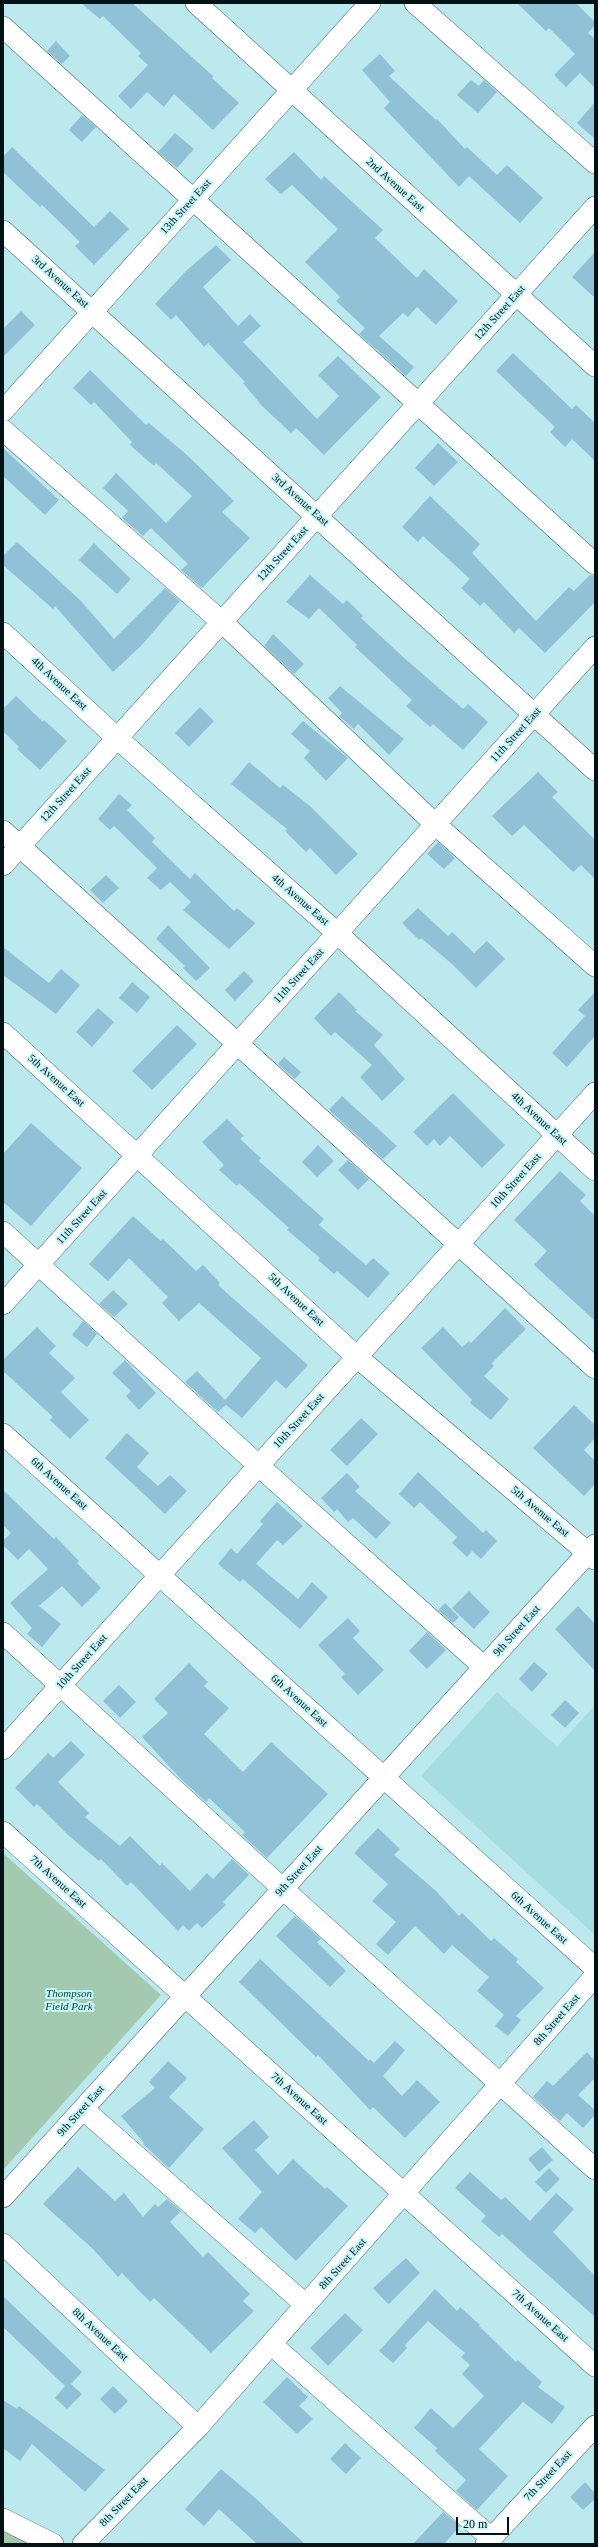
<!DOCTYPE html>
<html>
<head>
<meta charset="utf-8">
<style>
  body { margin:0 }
  #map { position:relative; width:598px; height:2547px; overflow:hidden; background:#bce9ee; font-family:Georgia,serif }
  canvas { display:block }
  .frame { position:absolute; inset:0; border:4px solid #031315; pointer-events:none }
  .scale { position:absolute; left:456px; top:2517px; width:53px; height:18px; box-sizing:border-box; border:2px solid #031315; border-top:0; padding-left:5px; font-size:12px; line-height:14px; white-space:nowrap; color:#031315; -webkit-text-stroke:3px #c8f7fb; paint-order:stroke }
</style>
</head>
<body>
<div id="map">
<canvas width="598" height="2547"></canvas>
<div class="frame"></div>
<div class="scale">20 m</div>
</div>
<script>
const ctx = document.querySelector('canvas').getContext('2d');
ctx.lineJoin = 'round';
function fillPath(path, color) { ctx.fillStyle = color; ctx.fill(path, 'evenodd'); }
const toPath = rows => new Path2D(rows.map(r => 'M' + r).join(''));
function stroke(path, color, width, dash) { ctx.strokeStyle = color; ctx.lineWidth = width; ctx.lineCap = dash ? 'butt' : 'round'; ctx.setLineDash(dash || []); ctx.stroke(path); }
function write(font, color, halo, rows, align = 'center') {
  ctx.font = font + ' Georgia,serif'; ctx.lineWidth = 4; ctx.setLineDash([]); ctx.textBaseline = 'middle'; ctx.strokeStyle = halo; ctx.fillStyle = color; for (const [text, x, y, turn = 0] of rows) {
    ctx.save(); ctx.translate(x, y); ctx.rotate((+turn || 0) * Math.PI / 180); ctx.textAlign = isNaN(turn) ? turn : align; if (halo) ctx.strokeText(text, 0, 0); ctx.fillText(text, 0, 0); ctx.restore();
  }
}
const built = toPath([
  [497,1692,557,1747,595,1705,595,1935,421,1776]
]);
const green = toPath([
  [3,1853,161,1995,3,2170],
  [3,2528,36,2544,3,2544]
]);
const building = toPath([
  [81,3,132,3,213,76,212,78,239,103,213,130,174,94,164,107,147,92,131,109,118,96,148,65,138,56,141,53,103,16,100,19],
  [517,3,576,3,595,22,595,25,588,33,595,39,595,88,580,73,566,87,554,75,575,54,549,28,546,31],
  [56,41,70,56,62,64,47,51],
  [380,54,395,71,389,76,436,120,437,119,465,149,467,147,497,175,507,165,543,198,520,223,469,176,459,187,384,108,390,102,362,70],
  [471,80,479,86,484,80,497,92,478,113,457,95],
  [595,102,595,139,577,123],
  [82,115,96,127,82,142,69,130],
  [175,133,194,149,177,168,158,152],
  [12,147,94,227,110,211,129,229,94,265,75,246,80,242,42,205,40,207,3,172,3,157],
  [294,152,321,180,324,176,383,230,375,238,417,278,424,269,458,301,436,325,417,307,408,317,403,313,379,336,414,367,406,376,359,334,365,328,336,301,340,297,305,262,338,229,292,185,281,194,265,179],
  [216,245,231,260,203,287,238,326,250,314,261,326,243,342,317,419,339,396,318,375,338,356,381,397,324,455,296,428,291,433,262,406,243,383,245,382,208,343,204,347,176,315,171,320,155,304,186,271],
  [595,252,595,298,572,277],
  [21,311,35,325,3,357,3,329],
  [513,353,572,409,576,405,595,423,595,461,572,439,565,447,550,432,555,427,496,371],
  [90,370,146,425,149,423,187,455,234,501,222,512,250,538,202,588,181,570,188,564,151,528,143,536,122,518,128,511,103,488,116,473,166,523,192,496,156,463,154,466,130,445,132,442,94,402,91,405,73,388],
  [438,443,458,462,434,486,415,468],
  [3,448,59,500,45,515,3,476],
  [430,496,480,544,472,553,536,621,569,587,574,591,590,575,595,576,595,602,545,653,519,628,514,633,484,602,480,606,461,588,470,579,423,536,418,542,402,527],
  [17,542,81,601,114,639,165,588,180,601,141,646,113,672,55,606,53,609,3,565,3,556],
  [94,543,131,579,117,594,79,560],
  [310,575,343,604,347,600,363,616,361,618,402,656,463,709,468,704,488,722,463,750,433,724,430,727,406,706,412,700,355,647,357,645,319,608,309,619,286,602],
  [273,634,304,664,294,674,264,646],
  [340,686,404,739,389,755,358,724,354,729,339,716,342,713,328,698],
  [16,696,43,722,44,720,67,741,40,770,17,749,19,747,3,731,3,709],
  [200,707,214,721,189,747,175,733],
  [303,721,348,758,326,781,304,758,310,751,291,734],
  [249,762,280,788,283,785,310,806,358,854,336,875,310,848,306,852,285,831,287,829,231,784],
  [538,772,558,792,552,797,595,840,595,879,581,865,573,872,524,825,512,836,492,816],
  [119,794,132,805,127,810,155,838,152,842,190,879,195,873,234,911,237,908,254,922,255,924,229,949,183,910,191,902,170,882,161,890,147,878,157,868,114,826,110,830,98,819],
  [438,842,455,858,444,869,427,854],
  [106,875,119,888,103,903,90,890],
  [418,908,448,936,452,932,474,953,487,941,505,959,476,988,452,964,421,938,419,940,402,923],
  [168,925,210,968,196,981,183,968,185,966,156,939],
  [3,947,49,983,61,969,80,985,56,1014,3,975],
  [244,971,254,981,235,1001,225,990],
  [132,982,150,997,137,1013,119,998],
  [339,992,357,1010,355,1011,383,1035,374,1045,405,1079,382,1101,360,1077,372,1065,335,1032,331,1036,314,1018],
  [595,992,595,1036,567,1067,552,1053,585,1016,578,1010],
  [98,1008,114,1022,92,1047,76,1032],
  [177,1025,197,1044,152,1090,132,1071],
  [284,1057,301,1072,295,1079,278,1064],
  [453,1093,505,1145,482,1168,450,1136,440,1146,434,1139,427,1146,413,1132],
  [342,1096,397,1146,383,1159,329,1110],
  [227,1119,244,1136,240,1139,261,1158,259,1161,324,1219,319,1225,366,1265,373,1258,390,1273,368,1298,337,1271,334,1274,318,1260,320,1258,287,1230,289,1228,239,1183,237,1186,219,1170,224,1165,202,1142],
  [31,1123,82,1168,31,1226,3,1202,3,1154],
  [318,1145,334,1161,317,1177,302,1162],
  [348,1160,369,1179,358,1190,338,1170],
  [560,1171,586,1195,580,1201,595,1216,595,1321,534,1265,547,1251,514,1220],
  [133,1216,161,1241,163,1239,196,1271,203,1265,220,1283,218,1285,308,1365,286,1389,276,1380,242,1418,226,1405,218,1412,185,1382,197,1371,225,1400,261,1358,199,1303,179,1321,162,1303,168,1297,129,1258,108,1281,89,1264],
  [113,1290,128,1304,114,1317,99,1304],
  [505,1308,526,1329,492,1363,494,1366,484,1376,509,1399,491,1420,470,1403,472,1400,421,1348,443,1327,462,1347,469,1341,471,1343],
  [83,1321,97,1334,87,1347,72,1335],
  [37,1327,56,1346,49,1353,75,1378,61,1392,89,1420,70,1439,50,1420,53,1417,3,1371,3,1360],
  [125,1360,156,1393,139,1410,126,1396,131,1391,112,1373],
  [574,1405,595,1425,595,1438,584,1450,595,1461,595,1484,584,1496,533,1448],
  [361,1418,378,1434,347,1466,330,1450],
  [127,1433,149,1453,137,1467,158,1486,170,1475,187,1491,165,1514,105,1458],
  [418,1472,483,1533,486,1530,497,1541,481,1559,472,1551,467,1557,452,1543,457,1537,420,1502,414,1508,399,1494],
  [347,1473,360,1487,355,1491,391,1523,376,1539,353,1518,348,1522,337,1509,334,1512,321,1498],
  [3,1490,54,1539,56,1537,79,1561,77,1563,101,1588,82,1607,62,1586,39,1606,61,1624,42,1647,27,1634,32,1628,10,1603,48,1569,29,1549,18,1560,3,1545,3,1541,11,1533,3,1525],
  [277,1502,303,1526,283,1545,277,1540,256,1564,298,1599,312,1582,328,1597,300,1629,243,1579,240,1582,218,1564,231,1548,237,1554,263,1524,260,1521],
  [469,1591,490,1612,474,1629,452,1608],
  [445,1603,459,1617,453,1623,438,1610],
  [578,1606,595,1624,595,1671,555,1629],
  [348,1618,360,1631,353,1638,384,1670,358,1695,341,1677,345,1674,318,1645],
  [427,1632,446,1650,427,1669,409,1651],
  [534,1662,548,1674,532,1692,519,1679],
  [189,1663,208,1682,204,1686,229,1708,204,1734,243,1772,271,1742,328,1794,267,1858,242,1835,245,1832,209,1798,206,1802,181,1779,142,1737,168,1713,154,1699],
  [119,1685,136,1702,120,1718,103,1701],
  [565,1700,579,1713,565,1728,551,1715],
  [71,1741,85,1755,58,1782,89,1813,85,1817,120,1846,130,1836,160,1866,162,1863,190,1891,207,1873,213,1879,232,1859,249,1875,223,1902,226,1905,202,1928,197,1923,189,1931,183,1925,178,1931,131,1882,127,1886,101,1859,99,1861,68,1835,37,1804,34,1807,15,1788,48,1753,53,1758],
  [378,1828,400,1849,394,1855,435,1890,459,1916,462,1913,491,1941,494,1938,518,1959,516,1962,544,1988,516,2016,521,2020,508,2036,495,2026,504,2015,477,1991,489,1977,452,1945,444,1954,415,1926,388,1955,376,1944,396,1922,372,1901,388,1884,354,1853],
  [295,1916,321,1939,317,1942,346,1971,330,1987,276,1936],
  [260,1959,369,2061,370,2059,374,2063,395,2041,405,2050,383,2076,402,2096,417,2080,440,2102,405,2138,373,2107,370,2110,318,2055,316,2057,239,1982],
  [587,2052,595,2061,595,2078,578,2095,595,2110,595,2115,583,2128,567,2113,560,2121,533,2097,547,2081,553,2086],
  [168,2061,187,2078,169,2097,204,2129,169,2168,143,2144,144,2143,121,2116,155,2088,149,2082],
  [254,2120,269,2137,255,2150,278,2175,293,2159,325,2189,327,2187,348,2206,296,2261,261,2227,255,2233,238,2219,262,2192,222,2148],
  [542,2147,553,2160,539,2172,528,2159],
  [78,2167,115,2201,124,2193,143,2217,155,2204,158,2207,167,2199,181,2211,170,2222,203,2257,208,2252,250,2294,243,2301,254,2311,211,2353,154,2298,150,2302,122,2273,118,2277,93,2249,43,2204],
  [549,2168,560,2179,546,2193,535,2182],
  [470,2172,501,2200,505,2197,530,2221,556,2193,574,2209,553,2232,595,2276,595,2317,502,2234,499,2237,481,2221,486,2216,455,2188],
  [406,2258,420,2273,389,2304,387,2303,373,2288],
  [435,2289,457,2311,460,2307,480,2325,479,2326,516,2362,518,2360,542,2382,538,2387,565,2407,552,2424,523,2402,479,2449,508,2476,477,2510,456,2491,466,2480,435,2451,437,2448,414,2428,431,2408,453,2428,484,2396,462,2374,470,2365,461,2357,465,2353,428,2321,405,2345,407,2348,393,2363,379,2351],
  [3,2296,82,2372,71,2384,82,2394,67,2409,55,2398,65,2386,3,2327],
  [345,2313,363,2330,328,2366,310,2348],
  [287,2377,308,2397,299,2406,313,2419,297,2434,263,2402],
  [113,2386,128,2401,115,2414,100,2399],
  [3,2400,17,2409,19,2406,105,2470,85,2492,32,2444,20,2461,3,2448],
  [345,2443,361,2458,346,2474,330,2459],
  [221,2469,253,2496,305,2544,257,2544,219,2509,204,2526,185,2509],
  [585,2482,595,2493,595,2499,583,2510,570,2497],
  [443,2512,460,2526,444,2544,413,2544]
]);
const minor = toPath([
  [196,3,595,366],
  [415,3,595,163],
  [3,27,595,564],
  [3,231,595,770],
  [3,411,370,3],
  [3,430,222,622,435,824,595,966],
  [3,633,117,738,337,933,595,1170],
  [3,831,595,1368],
  [3,865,595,207],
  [3,1033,357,1357,595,1559],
  [3,1232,259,1466,484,1667],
  [3,1304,595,647],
  [3,1434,595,1968],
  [3,1633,283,1889,595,2169],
  [3,1749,595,1093],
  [3,1832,595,2366],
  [83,2109,306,2305],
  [3,2197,595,1545],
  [3,2244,198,2427],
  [271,2344,491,2538],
  [3,2519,53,2544],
  [83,2544,198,2427,595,1976],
  [486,2544,595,2426]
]);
const streetNames = [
  ["2nd Avenue East",395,185,42],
  ["13th Street East",186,207,-48],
  ["3rd Avenue East",60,282,42],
  ["12th Street East",500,313,-48],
  ["3rd Avenue East",300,500,42],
  ["12th Street East",283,554,-48],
  ["4th Avenue East",59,684,43],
  ["11th Street East",516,735,-48],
  ["12th Street East",66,795,-48],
  ["4th Avenue East",300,900,41],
  ["11th Street East",299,976,-48],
  ["5th Avenue East",56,1081,42],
  ["4th Avenue East",539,1119,43],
  ["10th Street East",516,1181,-48],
  ["11th Street East",82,1217,-48],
  ["5th Avenue East",296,1300,43],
  ["10th Street East",299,1421,-48],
  ["6th Avenue East",59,1484,42],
  ["5th Avenue East",540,1512,40],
  ["9th Street East",517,1631,-48],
  ["10th Street East",82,1662,-48],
  ["6th Avenue East",299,1701,42],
  ["9th Street East",299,1871,-48],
  ["7th Avenue East",58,1882,42],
  ["6th Avenue East",539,1918,42],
  ["8th Street East",557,2020,-49],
  ["7th Avenue East",299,2099,42],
  ["9th Street East",81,2111,-48],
  ["8th Street East",343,2264,-48],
  ["7th Avenue East",540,2316,42],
  ["8th Avenue East",100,2335,43],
  ["7th Street East",548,2476,-47],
  ["8th Street East",124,2502,-46]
];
const parkNames = [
  ["Thompson",69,1994],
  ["Field Park",69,2007]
];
fillPath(built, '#a6dde1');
fillPath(green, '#a3c9b0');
fillPath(building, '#91c1d7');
stroke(minor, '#3f696e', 22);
stroke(minor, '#fff', 21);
write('11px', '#031315', '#c8f7fb', streetNames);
write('italic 11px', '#004c2b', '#c8f7fb', parkNames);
</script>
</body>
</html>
